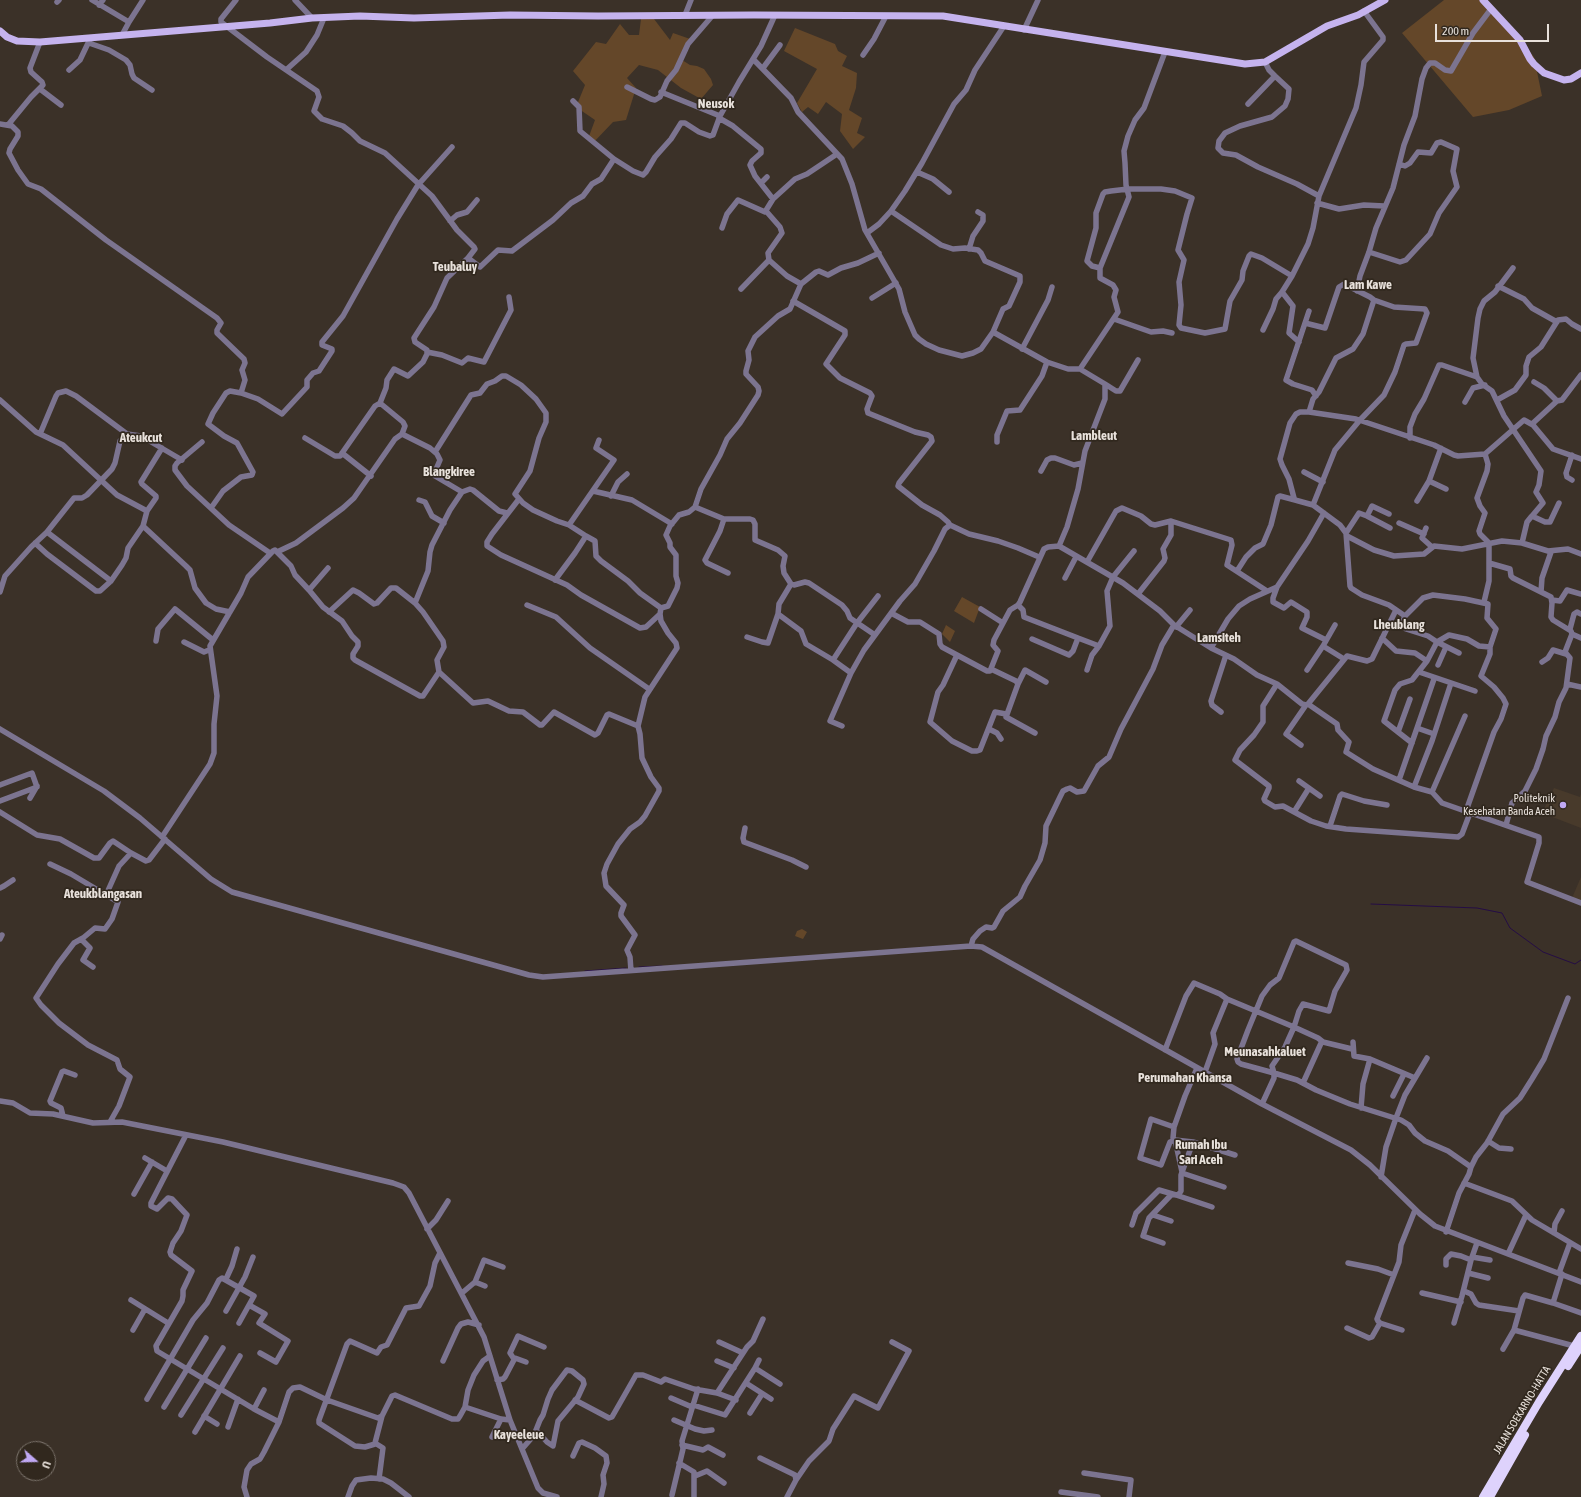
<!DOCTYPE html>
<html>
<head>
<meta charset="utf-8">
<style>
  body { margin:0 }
  #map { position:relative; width:1581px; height:1497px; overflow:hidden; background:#3b3128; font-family:"Asap Condensed",sans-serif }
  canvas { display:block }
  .north { position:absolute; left:16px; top:1441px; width:40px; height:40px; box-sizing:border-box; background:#31281e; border:1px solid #7a726a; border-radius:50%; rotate:110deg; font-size:11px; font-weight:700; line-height:16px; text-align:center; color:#e8e1db }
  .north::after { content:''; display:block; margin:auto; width:14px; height:18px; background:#c0a8f4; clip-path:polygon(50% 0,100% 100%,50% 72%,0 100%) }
  .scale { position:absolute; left:1435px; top:24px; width:114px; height:18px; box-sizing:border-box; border:2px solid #e8e1db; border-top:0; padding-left:5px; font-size:12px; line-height:14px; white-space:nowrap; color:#e8e1db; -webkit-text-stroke:3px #31281e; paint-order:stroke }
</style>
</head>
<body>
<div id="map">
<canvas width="1581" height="1497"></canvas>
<div class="north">U</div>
<div class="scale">200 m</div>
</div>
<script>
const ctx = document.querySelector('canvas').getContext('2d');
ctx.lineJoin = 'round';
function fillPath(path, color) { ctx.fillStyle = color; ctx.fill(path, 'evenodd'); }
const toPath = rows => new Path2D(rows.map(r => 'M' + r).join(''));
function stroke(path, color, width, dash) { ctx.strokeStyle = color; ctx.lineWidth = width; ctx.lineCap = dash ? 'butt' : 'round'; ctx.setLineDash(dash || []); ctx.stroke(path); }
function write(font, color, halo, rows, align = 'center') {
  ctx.font = font + ' "Asap Condensed",sans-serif'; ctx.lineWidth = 3.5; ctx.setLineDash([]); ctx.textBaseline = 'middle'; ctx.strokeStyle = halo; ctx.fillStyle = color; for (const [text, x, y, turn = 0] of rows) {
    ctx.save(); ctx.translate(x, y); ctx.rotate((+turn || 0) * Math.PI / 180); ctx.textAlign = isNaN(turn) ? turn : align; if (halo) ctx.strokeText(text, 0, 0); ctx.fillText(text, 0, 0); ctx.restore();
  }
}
const built = toPath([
  [1554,788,1580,797,1581,794,1581,828,1542,813],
  [1581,877,1581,902,1572,898]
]);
const green = toPath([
  [1444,0,1486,0,1534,57,1542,96,1509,110,1473,117,1402,33],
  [641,19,654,19,670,40,673,33,693,40,682,60,690,65,697,66,704,69,711,79,713,85,701,99,681,88,658,70,639,65,627,78,636,88,626,120,613,122,593,143,588,139,595,120,576,107,585,85,573,71,596,42,606,44,620,24,629,35,639,35],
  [795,28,835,44,838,51,847,56,842,66,857,73,856,88,849,110,862,118,857,133,865,137,853,149,840,131,842,114,826,102,818,114,808,107,802,112,797,103,817,69,784,51],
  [962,597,980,607,974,623,954,611],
  [946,625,955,631,950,642,942,634],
  [802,929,807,932,803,939,795,936,797,931]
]);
const stream = toPath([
  [1371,904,1477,908,1502,913,1510,928,1543,952,1575,964,1581,960],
  [639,967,662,966],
  [585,971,626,968]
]);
const minor = toPath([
  [92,0,129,22,122,35],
  [236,0,221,19,221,22,267,57,317,91,319,97,314,111,322,119,343,126,352,133,360,141,385,153,432,196,457,230,474,247,475,249,468,258],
  [295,0,312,18],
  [57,2,59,0],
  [99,5,103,0],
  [685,15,691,0],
  [129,22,143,0],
  [1024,30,1038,0],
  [89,43,109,50,126,60,130,65,132,74,134,78,152,90],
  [863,55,874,39,886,16],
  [753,59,791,98,798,112,842,159,852,184,865,230,899,289,905,312,915,335,919,339,926,344,939,350,962,356,973,353,981,349,993,332,1047,362,1068,369,1080,369,1105,384,1105,399,1085,451,1078,489,1067,527,1059,546,1123,583,1160,611,1174,625,1211,648,1228,619,1239,606,1250,599,1277,587,1308,541,1324,513],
  [1265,62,1269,70,1275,76,1289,89,1288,99,1285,106,1272,117,1240,126,1225,133,1219,141,1218,148,1223,153,1236,155,1258,167,1297,184,1319,196],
  [763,68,780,45],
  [69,70,80,60,90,39],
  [286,70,306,52,317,35,324,18],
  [627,87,651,99,655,100,660,97,667,81,676,70,688,44,713,15],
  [40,89,61,105],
  [661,92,720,116],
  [573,101,579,107,580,131,614,159],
  [1248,104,1275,76],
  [719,118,733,126,761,149,761,153,752,161,750,165,755,176,773,199],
  [0,124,12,126,18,132,18,136,10,149,9,153,18,170,28,184,41,189,106,240,217,318,221,323,217,330,217,333,244,359,245,363,242,370,245,380,241,393,230,391,226,393,213,413,208,424,224,436,237,443,253,472,252,475,241,477,223,491,211,508],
  [8,125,31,97,43,85,42,82,31,72,30,68,40,42],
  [917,172,933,179,949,192],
  [761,183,767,177],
  [1317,203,1339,209,1364,205,1384,206],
  [766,211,780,227,782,233,768,253,769,260,787,276,801,284],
  [891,211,941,245,953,249,965,248,978,250,981,253,985,261,1020,276,1020,282,1009,306,1003,309,993,332],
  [450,221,457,215,467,212,477,200],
  [722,228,727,214,738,200,765,212,773,199,795,179,807,174,837,154],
  [867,233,879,224,891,211,905,191,922,163,954,104,966,90,975,70,1004,26],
  [969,249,973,236,983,221,983,215,978,212],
  [1369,252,1400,262,1406,260,1430,234,1439,213,1457,187,1453,171,1457,149,1441,142,1437,143,1431,153,1418,152,1410,163,1405,166,1399,164],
  [1100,268,1092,266,1087,261,1096,228,1096,213,1103,194,1105,192,1111,191,1128,189,1161,189,1175,191,1192,198,1187,214,1178,250,1184,260,1179,282,1181,305,1179,325,1181,328,1205,333,1225,329,1230,301,1242,280,1243,271,1249,256,1251,254,1262,258,1292,276],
  [1513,268,1495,292,1484,301,1480,309,1478,318,1473,358,1477,377,1482,384,1492,391,1504,416,1541,471,1539,485,1536,492,1543,503,1532,516],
  [1498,286,1524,299,1532,308,1557,322],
  [741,289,769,260],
  [1357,291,1360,276,1369,252,1376,228,1393,188,1404,145,1415,116,1422,79,1426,68,1430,63,1435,63,1445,70,1451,71,1473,33,1491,9],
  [1282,292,1293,306,1289,333,1299,342],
  [872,298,896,283],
  [793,301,845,331,845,335,826,364,840,378,870,393,872,396,867,409,868,413,915,432,928,435,931,437,932,441,899,483,898,486,922,505,940,515,948,522,950,525],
  [1309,311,1286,380,1293,384,1312,390,1316,396],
  [1114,319,1151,332,1163,331,1172,333],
  [1305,323,1325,328,1339,287,1344,284,1370,297,1374,300,1394,307,1425,309,1427,313,1416,343,1406,344,1404,345,1395,372,1384,395,1360,420,1335,450,1313,505],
  [1263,330,1273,309,1276,299,1282,292,1292,276,1308,244,1313,228,1319,196,1356,108,1361,85,1364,62,1383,40,1383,37,1364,11],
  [1022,349,1048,300,1052,287],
  [427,352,442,355,462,363,468,358,484,362,511,310,509,297],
  [1080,369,1118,312,1114,297,1116,290,1113,285,1100,278,1100,268,1129,197,1126,185,1125,163,1124,151,1128,136,1135,120,1144,108,1165,52],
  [1534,382,1544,388,1557,401],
  [1105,384,1116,391,1120,391,1138,360],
  [241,393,258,399,282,414,307,387,307,380,313,373,319,371,332,351,332,349,322,345,322,342,343,316,397,219,418,185,452,147],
  [0,400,36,432,63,445,117,495,147,511],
  [1497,400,1515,390,1526,375,1526,366,1529,357,1541,347,1558,320,1566,319,1572,324,1581,329],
  [1465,402,1473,388,1485,385],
  [1309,412,1313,399,1319,392,1336,358,1353,349,1363,334,1374,300],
  [1532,424,1557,401,1562,400,1581,375],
  [40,434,56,396,58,393,66,391,76,396,127,434,141,436,182,460],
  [402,434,430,448,437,454,440,460,434,474,435,476,462,492],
  [305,438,335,456,340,456,375,406,380,403],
  [1410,438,1410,427,1415,414,1424,399,1439,365,1442,365,1477,377],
  [202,442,177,463,175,466,175,470,187,486,229,525,270,553],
  [997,442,997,435,1007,411,1020,410,1042,376,1047,362],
  [435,452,471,395,480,393,487,384,495,381,502,376,506,376,521,385,536,399,546,413,546,422,539,438,530,471,515,494,523,503,533,510,557,521,569,525,586,536,575,553,555,580],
  [342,453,371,476],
  [1041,471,1047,460,1051,458,1055,458,1074,465,1082,463],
  [1304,472,1323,482],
  [1572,480,1567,477,1566,473,1572,455],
  [1429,481,1446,489],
  [593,491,632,500,672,524],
  [611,496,618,482,627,474],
  [519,499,492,534,487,542,487,546,501,555,567,585,581,595,640,628,646,627,660,614],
  [419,500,425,502,432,516,444,523],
  [1417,501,1429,481,1441,448],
  [695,507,724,519,750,519,753,520,755,524,755,540,778,550,785,556,783,566,784,573,791,584,794,585,805,582,809,583,842,605,847,611,850,618,875,635],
  [1389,514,1372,506,1367,516,1390,528],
  [724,519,720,531,705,560,707,563,728,573],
  [1399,523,1424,534],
  [569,525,614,460,596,448,599,440],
  [143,526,186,566,190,570,195,588,206,603,216,609,230,612],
  [1426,528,1422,538,1432,547],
  [47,532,111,581,122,565,126,558,128,548,143,526,147,511,156,498,156,496,142,484,141,482,162,448],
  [1346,533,1359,513,1367,516],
  [586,536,595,541,596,556,601,561,628,581,640,593,661,608,668,606,677,588,678,583,676,576,676,555,670,547,670,543,666,535,670,526,679,515,689,512,695,507,701,489,720,455,727,439,740,423,758,395,759,391,758,387,746,374,746,371,749,360,748,351,755,337,778,316,790,309,801,284,816,272,819,271,828,275,841,268,858,263,879,253],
  [1347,536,1374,550,1394,556,1424,554,1434,546,1462,549,1502,541,1522,543,1548,551,1568,549,1581,554],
  [35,543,47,554,96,591,100,591,111,581],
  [1522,543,1527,522,1531,517,1532,516,1545,522,1550,522,1559,503],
  [277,552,291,566,295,575,309,590,323,607,342,621,352,636,358,642,358,646,353,654,353,658,355,660,420,696,423,696,439,672,473,703,488,701,509,711,523,712,540,725,542,725,554,712,595,735,598,733,607,715,609,714,638,726],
  [1087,562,1116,511,1122,508,1141,516,1151,524,1155,525,1171,521,1231,540,1232,545,1227,565,1267,591],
  [1489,563,1510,569,1511,576,1513,578,1541,592],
  [1237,571,1246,557,1255,548,1263,544,1271,525,1278,497,1280,496,1295,500],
  [1065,578,1076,557],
  [791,584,779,604,778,614,801,631,806,644,833,660,851,673,830,721,842,726],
  [1277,587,1273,598,1273,602,1284,608,1291,602,1307,612,1307,617,1302,628,1326,640],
  [309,590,328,568],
  [0,592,5,576,31,547,47,532,74,498,82,498,87,495,112,469,115,463,120,441,127,434],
  [1138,594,1164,561,1165,558,1163,549,1171,535,1171,521],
  [1433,595,1465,599,1488,604,1487,618,1496,629,1490,647,1479,646,1467,639,1449,635,1437,642,1428,636,1406,629,1402,623,1405,616,1423,598,1433,595],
  [1552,600,1560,601,1567,590,1581,594],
  [1484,602,1489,581,1489,543,1480,534,1479,531,1485,513,1480,506,1477,498,1487,471,1488,464,1485,454],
  [415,603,428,571,430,552,432,545,450,510,462,492,470,489,473,490,499,511,507,513],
  [527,605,556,617,590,648,649,689],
  [1018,605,1023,610,1024,617,1078,638],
  [981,609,1003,623],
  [1396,610,1372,659,1367,661,1347,656,1308,704,1337,724,1338,730,1349,742,1346,752,1373,769,1414,787,1432,792,1442,803,1539,837,1539,843,1527,882,1581,903],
  [329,612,353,590,359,593,374,604,377,603,391,588,396,588,415,603,423,612,443,641,444,647,437,660,439,672],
  [891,613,908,622,920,622,939,634,940,644,942,647,987,671,990,671,998,651,993,645,994,640,1010,610,1018,605,1020,602,1044,549,1048,547,1059,546],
  [1405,616,1389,605,1362,595,1351,588,1350,586,1346,533,1340,525,1313,505,1295,500,1294,498,1289,479,1282,465,1280,459,1290,423,1296,414,1300,412,1309,412,1356,419,1434,445,1454,455,1458,456,1485,454,1524,420,1533,425,1553,449,1581,459],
  [1335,625,1323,646,1344,659],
  [1176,627,1190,610],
  [1570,629,1574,614,1577,612,1581,614],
  [1572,634,1581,638],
  [747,637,762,642,768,643,778,614],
  [1382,638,1396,651,1415,653,1427,661],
  [1032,639,1069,655,1073,651,1078,638,1099,646],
  [156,641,158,629,175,609,213,640],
  [184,642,204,652,209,650],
  [1211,648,1234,659,1257,675,1277,684,1302,704,1306,705,1308,704],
  [957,655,943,685,938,692,930,722,952,741,972,751,977,751,980,750,995,712,1006,714],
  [833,660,857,623,878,596],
  [1542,662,1548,658,1553,650,1566,654],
  [1438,665,1446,647],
  [991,669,1016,681,1018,684,1006,717,1035,733],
  [1087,670,1092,655,1099,646,1110,626,1107,591,1113,577,1134,551],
  [1307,670,1323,646],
  [1419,672,1475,691],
  [851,673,864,650,900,601,915,584,934,551,945,529,950,525,969,534,998,541,1018,548,1039,557],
  [1018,684,1025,670,1046,682],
  [1277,684,1263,706,1263,722,1254,735,1240,750,1235,760,1269,786,1269,788,1264,799,1265,801,1275,807,1283,806,1311,821,1326,826,1346,829,1458,837,1462,834,1470,813],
  [1567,684,1581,687],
  [1221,712,1212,705,1211,701,1226,655],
  [1417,728,1434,734],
  [0,729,104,791,140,818,211,879,232,892,529,975,543,977,971,946,982,947,1262,1104,1351,1150,1370,1165,1420,1214,1435,1226,1581,1282],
  [989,729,997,733,1001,739],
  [1398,732,1410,699],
  [1412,743,1384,721,1395,690,1400,684,1412,680,1427,661,1437,642,1459,653],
  [1301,745,1286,734,1306,705],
  [1399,780,1434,679],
  [1299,781,1320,796],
  [0,785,32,773,37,787,0,801],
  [1414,787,1432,741,1451,683],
  [1432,792,1465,716],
  [30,798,37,786],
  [1466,811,1494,732,1501,719,1506,704,1503,698,1494,687,1481,676,1490,654,1490,647],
  [0,812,37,835,60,839,94,858,99,858,110,843,113,841,131,853,146,861,149,860,165,839],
  [1294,812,1309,788],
  [1506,825,1512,803,1525,791,1536,769,1543,749,1546,736,1555,717,1559,702,1566,688,1570,658,1565,652,1572,634,1571,631,1553,620,1551,617,1552,603,1551,597,1541,592,1542,578,1551,552],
  [1330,826,1340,796,1342,794,1364,801,1387,805],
  [745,828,743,838,744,842,792,860,806,867],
  [162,837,210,764,214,753,214,724,217,696,210,646,241,593,248,577,273,551,275,550,277,552,296,543,343,508,354,498,395,439,402,434,405,426,403,422,380,403,386,388,387,380,394,369,408,376,423,362,427,354,427,350,415,342,414,338,434,307,447,278,468,258,480,267,498,250,512,251,553,220,571,203,583,196,592,184,601,179,614,159,633,171,643,175,646,172,655,157,671,139,681,123,685,123,699,132,710,136,713,135,720,116,739,82,761,46,775,15],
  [50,864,71,874,118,902,112,919,105,929,95,928,83,938,74,943,58,964,36,998,41,1005,59,1023,88,1045,117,1060,120,1069,130,1077,119,1106,110,1122],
  [0,888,4,886,13,880],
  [106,895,119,866,131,853],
  [0,939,2,935],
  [81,939,90,948,83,960,93,967],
  [971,946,973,939,980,931,986,927,992,928,994,927,1003,911,1020,897,1025,886,1040,860,1045,843,1046,826,1060,797,1063,791,1067,789,1070,788,1077,792,1084,791,1098,766,1109,757,1121,729,1153,669,1162,645,1174,625],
  [631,971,630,957,627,950,635,935,621,916,621,913,624,905,606,886,604,873,607,864,618,844,630,829,640,822,645,816,659,791,659,788,651,777,642,758,640,734,638,726,645,697,677,648,676,643,668,633,661,621,660,614,661,608],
  [1353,1042,1354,1056,1370,1059],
  [1165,1050,1186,996,1194,983,1220,994,1227,999],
  [1205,1072,1215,1044,1213,1033,1227,999,1294,1027,1318,1038,1323,1042,1352,1049],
  [1303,1083,1322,1041],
  [1393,1096,1404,1074],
  [0,1101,13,1103,30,1113,53,1114,93,1123,122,1122,223,1142,393,1183,404,1187,409,1193,484,1337,510,1420,538,1488,543,1493,557,1497],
  [1262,1104,1274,1078,1274,1073,1241,1064,1238,1062,1237,1059,1248,1030,1262,996,1270,985,1279,978,1294,942,1296,941,1346,965,1347,970,1335,991,1329,1011,1303,1004,1299,1011,1294,1027,1285,1047,1272,1066,1274,1073,1297,1080,1316,1090,1350,1104,1401,1120,1409,1125,1415,1133,1425,1141,1448,1151,1471,1167],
  [1361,1108,1363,1084,1370,1059,1415,1078],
  [63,1116,61,1108,51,1103,50,1101,62,1072,64,1071,75,1075],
  [1174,1127,1151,1119,1140,1158,1161,1165,1170,1142,1175,1140,1182,1172],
  [186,1135,151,1203,151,1206,157,1209,168,1198,172,1199,187,1215,181,1231,173,1243,170,1252,171,1255,192,1271,183,1290,183,1296,182,1301,156,1346,157,1351,254,1409,279,1422,289,1392,293,1388,300,1387,327,1400,378,1418,382,1416,392,1396,395,1395,452,1419,458,1419,460,1416,465,1407,501,1419,510,1420],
  [1488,1141,1499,1148,1511,1149],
  [1193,1142,1235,1155],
  [145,1158,167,1171],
  [1182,1173,1224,1187],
  [1381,1177,1386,1147,1396,1118,1405,1095,1427,1058],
  [1464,1183,1512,1201,1532,1220,1581,1249],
  [134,1194,152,1162],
  [1176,1195,1212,1207],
  [1153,1215,1171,1221],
  [1132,1225,1136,1213,1159,1190,1176,1195,1179,1194,1181,1191,1181,1175,1193,1142,1175,1140,1173,1138,1174,1127,1185,1096,1197,1068],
  [427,1229,436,1220,448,1201],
  [1446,1232,1459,1193,1469,1174,1471,1167,1476,1157,1487,1143,1503,1114,1520,1098,1532,1079,1544,1059,1568,998],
  [1554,1233,1555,1224,1562,1211],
  [1163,1243,1143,1236,1149,1218,1172,1194],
  [1508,1254,1526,1215],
  [1472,1257,1490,1260],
  [1348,1263,1378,1269,1394,1275],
  [1446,1265,1446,1259,1451,1254,1461,1256,1471,1260],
  [1468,1273,1488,1278],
  [1559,1273,1570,1243],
  [1562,1274,1553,1303,1581,1313],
  [226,1279,232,1266,237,1249],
  [475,1282,485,1286],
  [1464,1291,1471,1294,1476,1303,1479,1305,1519,1311],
  [462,1293,475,1282,484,1260,503,1267],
  [1422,1293,1461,1302],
  [131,1300,168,1323],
  [249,1305,265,1314,259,1323,288,1341,276,1362,260,1353],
  [226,1311,245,1277,253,1257],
  [1454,1323,1462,1296,1471,1260,1477,1243],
  [1347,1328,1369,1338,1372,1337,1380,1323],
  [133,1330,145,1309],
  [1402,1330,1380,1323,1378,1321,1377,1319,1399,1262,1401,1245,1415,1210],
  [1514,1330,1574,1346],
  [719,1342,743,1353],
  [1503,1349,1514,1330,1523,1298,1525,1295,1553,1303],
  [514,1359,510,1353,518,1336,544,1347],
  [443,1361,458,1328,461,1324,468,1322,479,1325],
  [717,1361,734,1368],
  [755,1368,759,1360],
  [497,1380,503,1379,505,1377,515,1358,526,1362],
  [746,1383,771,1399],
  [717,1393,747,1347,753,1341,763,1319],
  [671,1398,692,1407],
  [147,1399,193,1320,207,1303,219,1280,222,1278,254,1296,239,1323],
  [575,1400,609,1418,612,1417,636,1375,643,1375,661,1382,665,1379,694,1389,717,1393,736,1400],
  [693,1405,725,1415,755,1368,780,1384],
  [164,1407,206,1338],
  [465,1407,468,1390,474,1375,483,1361,490,1356],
  [254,1409,264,1390],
  [750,1413,762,1394],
  [181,1415,223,1348],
  [204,1416,217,1424],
  [674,1420,695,1429,704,1431,712,1430],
  [228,1427,238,1399],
  [195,1432,240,1356],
  [492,1437,501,1419],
  [375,1444,365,1447,355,1446,319,1423,319,1420,347,1344,350,1341,377,1353,381,1347,387,1345,406,1308,419,1306,430,1286,435,1263,440,1253],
  [682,1445,703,1450,708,1447,723,1455],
  [522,1449,536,1433,536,1430,540,1420,543,1415,548,1399,552,1390,567,1370,572,1371,583,1380,584,1384,578,1397,558,1421,553,1446,547,1442,536,1430],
  [573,1456,579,1443,582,1442,595,1448,606,1456,607,1463,603,1475,604,1484,601,1497],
  [760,1458,795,1475,796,1480,787,1497],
  [679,1463,694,1472,694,1497],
  [1084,1473,1131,1480,1129,1497],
  [695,1476,707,1471,724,1483],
  [379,1479,383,1448,375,1443,382,1416],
  [796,1480,809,1461,829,1441,833,1429,854,1396,878,1408,909,1351,892,1342],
  [1061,1492,1098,1497],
  [672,1495,683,1449,682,1441,698,1389],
  [247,1497,244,1487,247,1470,251,1464,260,1459,264,1452,279,1422],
  [348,1497,352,1486,356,1480,371,1478,383,1479,391,1483,409,1497]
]);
const major = toPath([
  [1483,0,1520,40,1530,59,1534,64,1544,73,1564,80,1571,79,1581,73],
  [0,31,7,37,17,41,40,42,270,23,312,18,360,16,414,18,510,15,598,16,754,15,943,16,1245,64,1265,62,1327,26,1358,15,1385,0]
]);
const highway = toPath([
  [1568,1366,1581,1346],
  [1483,1497,1539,1402,1581,1336],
  [1490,1497,1525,1435]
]);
const markers = [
  [1563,805,4,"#c0a8f4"]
];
const poiNames = [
  ["Politeknik",1555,799],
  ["Kesehatan Banda Aceh",1555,812]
];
const streetNames = [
  ["JALAN SOEKARNO-HATTA",1522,1410,-59]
];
const quarterNames = [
  ["Neusok",716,104],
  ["Teubaluy",455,267],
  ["Lam Kawe",1368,285],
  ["Lambleut",1094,436],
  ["Ateukcut",141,438],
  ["Blangkiree",449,472],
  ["Lheublang",1399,625],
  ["Lamsiteh",1219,638],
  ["Ateukblangasan",103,894],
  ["Meunasahkaluet",1265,1052],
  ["Perumahan Khansa",1185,1078],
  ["Rumah Ibu",1201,1145],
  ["Sari Aceh",1201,1160],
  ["Kayeeleue",519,1435]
];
fillPath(built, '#483a2b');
fillPath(green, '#644729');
stroke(stream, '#250d45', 1);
stroke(minor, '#7c7490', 5.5);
stroke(major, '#c5b3ee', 7);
stroke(highway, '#ded2fc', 8);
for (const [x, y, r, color] of markers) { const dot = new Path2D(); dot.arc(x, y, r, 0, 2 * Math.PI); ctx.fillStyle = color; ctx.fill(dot); stroke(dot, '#31281e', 1.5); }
write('11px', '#e8e1db', '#31281e', poiNames, 'right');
write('11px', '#e8e1db', '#31281e', streetNames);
write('bold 13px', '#e8e1db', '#31281e', quarterNames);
</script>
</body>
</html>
